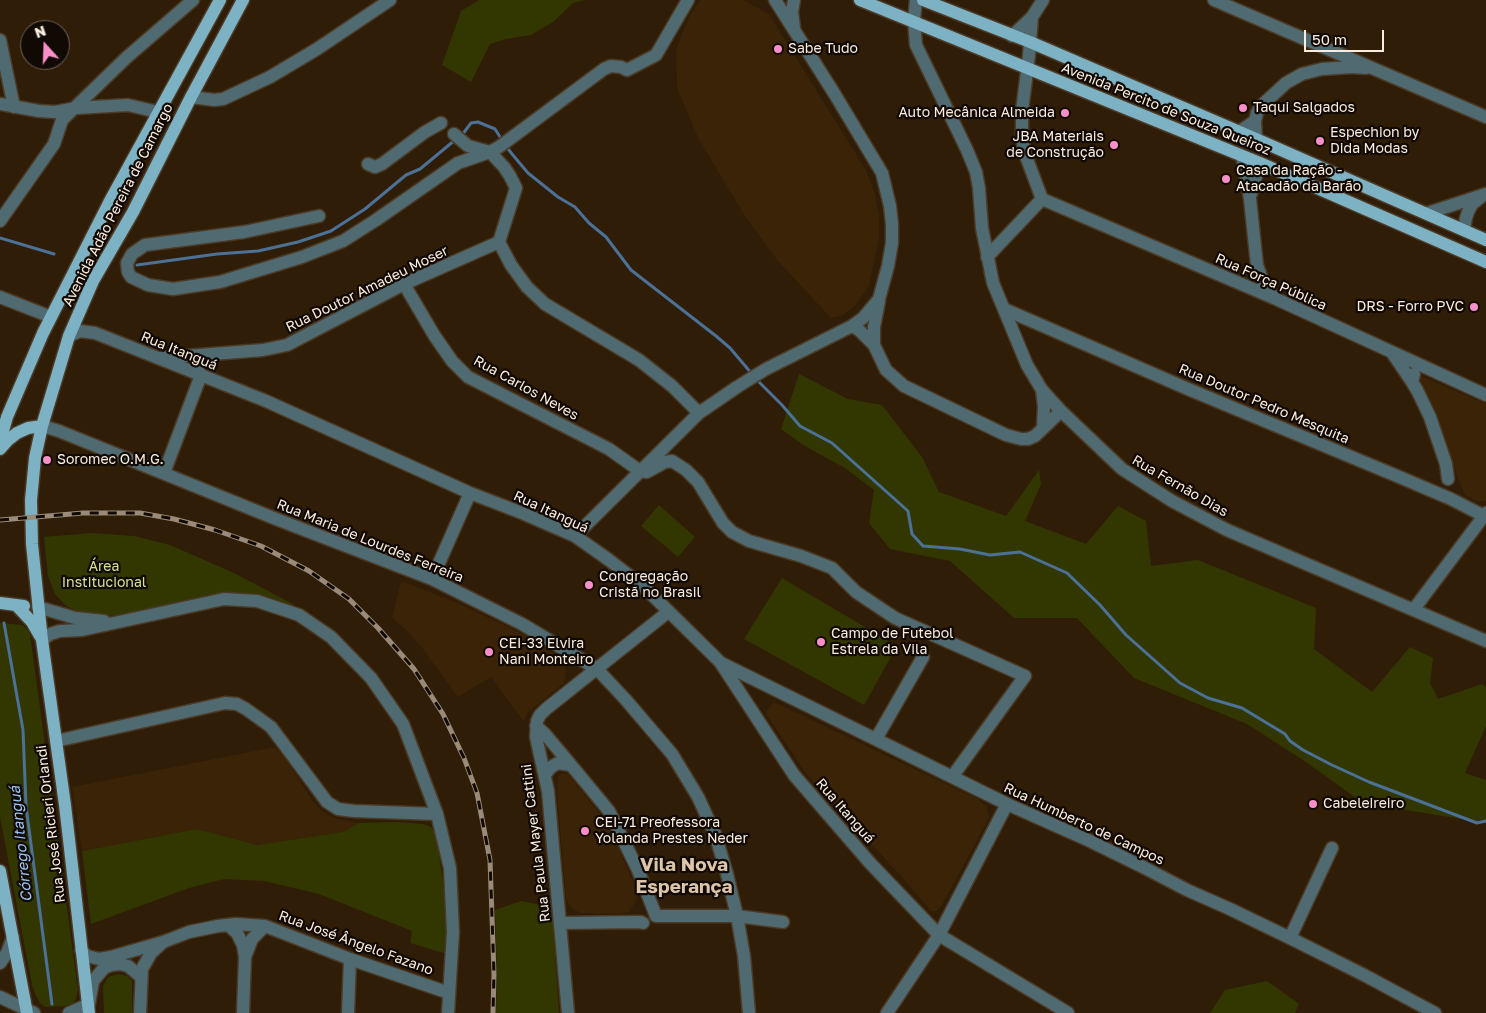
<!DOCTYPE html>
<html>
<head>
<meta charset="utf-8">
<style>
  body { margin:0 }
  #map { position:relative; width:1486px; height:1013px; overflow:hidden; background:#2f1d07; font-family:"Golos Text",sans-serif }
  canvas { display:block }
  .north { position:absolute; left:20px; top:20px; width:50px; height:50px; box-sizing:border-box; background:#110903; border:1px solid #6e645b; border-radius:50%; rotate:340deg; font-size:14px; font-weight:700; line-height:20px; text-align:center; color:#faede0 }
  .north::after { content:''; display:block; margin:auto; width:18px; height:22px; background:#f98fc9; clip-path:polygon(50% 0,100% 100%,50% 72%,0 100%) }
  .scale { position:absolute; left:1304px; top:30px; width:80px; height:22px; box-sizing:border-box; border:2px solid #faede0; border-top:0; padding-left:6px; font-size:15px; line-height:18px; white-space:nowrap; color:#faede0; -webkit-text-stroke:4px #110903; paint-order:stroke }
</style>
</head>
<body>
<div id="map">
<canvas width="1486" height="1013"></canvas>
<div class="north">N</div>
<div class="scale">50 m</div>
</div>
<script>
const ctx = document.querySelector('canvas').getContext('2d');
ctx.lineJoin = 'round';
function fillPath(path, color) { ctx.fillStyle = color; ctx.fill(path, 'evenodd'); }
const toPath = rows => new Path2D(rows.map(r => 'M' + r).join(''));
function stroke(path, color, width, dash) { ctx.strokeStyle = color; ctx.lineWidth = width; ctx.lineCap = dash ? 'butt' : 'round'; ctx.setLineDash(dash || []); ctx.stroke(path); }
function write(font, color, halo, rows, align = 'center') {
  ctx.font = font + ' "Golos Text",sans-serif'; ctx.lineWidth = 4.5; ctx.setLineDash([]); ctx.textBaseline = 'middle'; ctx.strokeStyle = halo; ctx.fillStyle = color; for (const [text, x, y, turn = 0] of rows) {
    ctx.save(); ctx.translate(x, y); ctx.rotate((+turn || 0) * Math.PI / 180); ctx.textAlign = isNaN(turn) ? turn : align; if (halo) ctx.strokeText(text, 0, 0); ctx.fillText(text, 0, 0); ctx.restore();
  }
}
const built = toPath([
  [700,0,743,0,769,14,866,170,875,194,879,216,879,238,869,286,856,305,842,316,831,318,777,260,743,213,698,138,677,88,676,49,690,15],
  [1421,376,1486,404,1486,501,1476,501,1465,495,1457,476,1436,411,1420,380],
  [401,581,458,603,535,640,558,657,566,671,564,683,528,712,524,722,491,677,458,697,422,648,407,631,392,618],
  [774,702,978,799,987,807,989,818,942,905,936,911,931,911,900,875,806,774,765,712],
  [275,747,285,758,314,803,325,813,337,819,359,823,343,832,257,845,197,829,82,851,72,787],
  [563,773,568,774,600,814,618,847,636,888,637,899,629,912,618,914,580,913,570,907,566,899,557,792,558,776]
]);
const green = toPath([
  [479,0,586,0,573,3,553,22,531,35,506,39,490,44,471,82,442,65,461,11],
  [799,374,848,399,882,405,922,457,939,492,1006,516,1039,470,1041,484,1025,521,1086,544,1118,506,1146,521,1151,566,1198,560,1316,608,1314,649,1372,692,1410,647,1433,658,1430,683,1438,699,1482,684,1486,687,1486,726,1465,773,1486,780,1486,823,1363,803,1306,762,1247,724,1134,678,1077,618,1014,618,950,561,890,549,869,523,874,490,845,468,803,445,781,429],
  [659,505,695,537,678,557,641,526],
  [91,533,134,536,170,545,234,573,293,604,292,605,258,595,128,615,100,616,79,612,66,606,55,594,48,576,44,537],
  [782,578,897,646,864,705,744,639],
  [0,623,22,625,28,630,30,634,78,990,76,999,72,1004,66,1006,45,1007,40,1003,36,996,32,985,0,817],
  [398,822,423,824,431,827,436,834,447,909,447,954,410,943,412,931,319,894,264,881,224,879,189,888,91,924,82,851,197,829,257,845,343,832,359,823],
  [521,901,545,906,552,911,559,1013,496,1013,497,975,495,910],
  [118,974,127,976,132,981,132,1013,104,1013,103,986,108,977],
  [1267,981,1299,1004,1295,1013,1210,1013,1225,990]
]);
const stream = toPath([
  [462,135,471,123,478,122,495,129,502,140],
  [505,145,512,154,528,173,558,197,575,207,589,223,606,237,631,270,716,336,730,348,752,374],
  [0,238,54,254],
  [137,265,217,254,258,251,298,242,331,231,365,209,406,175,420,169,455,140],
  [756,379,782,405,800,426,832,443,908,511,912,534,923,546,960,549,990,555,1020,552,1067,573,1100,605,1126,635,1180,683,1208,698,1242,708,1285,734,1290,741,1303,750,1332,765,1369,782,1477,823,1486,821],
  [4,623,23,730,26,806,52,1004]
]);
const minor = toPath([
  [916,0,914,21,916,45,967,150,976,172,979,188,982,228,993,283,1027,365,1042,390,1061,411],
  [1214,0,1486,117],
  [1032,17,1043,0],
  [794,28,792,12,794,0],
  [1012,36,1032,17,1029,55,1022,111,1022,134,1024,151,1042,199],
  [0,40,14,107],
  [191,97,214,100,223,99,270,77,317,49,390,0],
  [0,104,39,111,55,112,76,108,128,105,158,112],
  [1255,121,1257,113,1261,106,1286,83,1302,74,1322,69,1352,67,1366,68],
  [1239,132,1255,121,1256,139],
  [454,134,468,146,490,152,504,167,510,176,516,188,499,242],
  [1242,156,1250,199,1257,265,1263,282,1274,298],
  [368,164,375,167,382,164,425,132,441,123],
  [1251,194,1260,163],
  [1042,199,1274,298,1486,395],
  [1428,213,1486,194],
  [319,216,244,232,145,245,132,254,127,263,128,272,131,277,148,285,173,289,220,282,302,257,343,241,376,220,458,163,490,152,499,147,604,69,611,66,621,67,627,70,656,55,688,0],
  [0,221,54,144,62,120,126,58,193,0],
  [1464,230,1466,218,1468,212,1472,204,1481,197],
  [987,257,1042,199],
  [404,284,434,335,452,361,468,377,609,449,640,471,647,472,665,462,672,461,686,470,698,482,723,523,732,532,749,541,801,556,832,568,856,592,895,618,1025,676,952,777],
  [0,297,51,317],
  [1004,309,1188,389,1397,476,1451,499,1486,517],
  [852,326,859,330,874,345,874,327,879,301],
  [69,336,80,331,95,333,158,358,266,401,470,493,522,513,575,536,609,560,644,587,720,662,794,775,870,863,939,935,1068,1013],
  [874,345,886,370,904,386,1006,435,1021,439,1028,439,1035,436,1061,411,1122,469,1172,501,1227,530,1486,641],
  [1393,354,1412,382,1414,374],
  [161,358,263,350,287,345,404,284,499,242,511,265,527,287,545,304,639,360,672,386,699,413],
  [1412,382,1417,390,1430,417,1446,464,1448,479],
  [1042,390,1044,406,1043,427],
  [42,426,59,431,276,519,432,579,522,624,597,669,626,700,672,754,698,797,715,834,727,874,737,916,744,956,749,1013],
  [164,473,201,375,197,369],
  [575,536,699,413,737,387,766,369,852,326,863,318,879,299,888,266,892,243,892,224,890,206,882,173,834,93,775,0],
  [432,579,470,493],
  [38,607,75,618,104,621],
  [1414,609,1486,513],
  [42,640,50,634,60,631,82,630,224,599,257,601,299,615,331,637,371,678,403,724,437,814,450,868,453,932,448,1013],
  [721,663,1007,804,1090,841,1145,868,1187,890,1230,909,1290,938,1364,975,1435,1013],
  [536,726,545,734,571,765,609,811,638,870,656,916,737,916,783,922],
  [876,739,923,657],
  [56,741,225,703,237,704,246,709,271,727,327,802,338,809,354,811,437,814],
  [545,774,551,767,558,763,571,765],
  [560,923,641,922,643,923],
  [228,925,237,933,243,945,245,957,243,1013],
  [1290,938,1332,848],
  [81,950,87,956,99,959,111,957,163,942,189,932,218,926,236,924,265,926,350,959,449,993],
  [245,957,252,939,265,926],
  [0,963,7,953,13,937],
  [0,997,34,1013],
  [69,1013,89,1004,93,981,104,968,111,965,120,964,128,966,141,977],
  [140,1013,142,969,151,953,162,943],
  [348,1013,350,959],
  [568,1013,548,791,536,737,537,721,540,715,546,709,668,612],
  [887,1013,939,935,1007,804]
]);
const major = toPath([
  [860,0,1260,163,1486,262],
  [923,0,1030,42,1256,139,1486,240],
  [0,442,7,417,43,333,110,201,220,0],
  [0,449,8,440,17,433,28,428,42,426],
  [0,603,24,606],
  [16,605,32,622,40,636],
  [0,871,27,1013],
  [89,1013,65,805,42,640,32,544,31,500,35,458,42,426,69,336,93,281,133,212,191,97,243,0]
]);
const rail = toPath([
  [0,520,83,513,140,513,174,519,215,530,261,546,309,571,349,599,378,628,414,669,443,714,464,758,477,793,490,860,494,974,493,1013]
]);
const markers = [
  [778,49,5,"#f98fc9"],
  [1243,108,5,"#f98fc9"],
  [1065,113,5,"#f98fc9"],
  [1320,141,5,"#f98fc9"],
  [1114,145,5,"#f98fc9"],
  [1226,179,5,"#f98fc9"],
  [1474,307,5,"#f98fc9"],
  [47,460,5,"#f98fc9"],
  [589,585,5,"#f98fc9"],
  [821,642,5,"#f98fc9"],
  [489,652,5,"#f98fc9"],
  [1313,804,5,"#f98fc9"],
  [585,831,5,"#f98fc9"]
];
const poiNames = [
  ["Sabe Tudo",788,49],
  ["Taqui Salgados",1253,108],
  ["Auto Mecânica Almeida",1055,113,"right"],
  ["Espechion by",1330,133],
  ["Dida Modas",1330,149],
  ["JBA Materiais",1104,137,"right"],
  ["de Construção",1104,153,"right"],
  ["Casa da Ração -",1236,171],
  ["Atacadão da Barão",1236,187],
  ["DRS - Forro PVC",1464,307,"right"],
  ["Soromec O.M.G.",57,460],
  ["Congregação",599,577],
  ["Cristã no Brasil",599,593],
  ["Campo de Futebol",831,634],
  ["Estrela da Vila",831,650],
  ["CEI-33 Elvira",499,644],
  ["Nani Monteiro",499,660],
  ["Cabeleireiro",1323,804],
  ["CEI-71 Preofessora",595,823],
  ["Yolanda Prestes Neder",595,839]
];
const streetNames = [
  ["Avenida Percito de Souza Queiroz",1166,109,22],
  ["Avenida Adão Pereira de Camargo",118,205,-63],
  ["Rua Força Pública",1271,282,24],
  ["Rua Doutor Amadeu Moser",367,289,-26],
  ["Rua Itanguá",179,351,22],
  ["Rua Carlos Neves",526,388,29],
  ["Rua Doutor Pedro Mesquita",1264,404,23],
  ["Rua Fernão Dias",1180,486,30],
  ["Rua Itanguá",551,512,25],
  ["Rua Maria de Lourdes Ferreira",370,541,22],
  ["Rua Itanguá",845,811,49],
  ["Rua José Ricieri Orlandi",51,824,-97],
  ["Rua Humberto de Campos",1084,824,25],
  ["Rua Paula Mayer Cattini",536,843,-97],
  ["Rua José Ângelo Fazano",356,943,20]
];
const parkNames = [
  ["Área",104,567],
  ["Institucional",104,583]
];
const waterNames = [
  ["Córrego Itanguá",21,844,-96]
];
const districtNames = [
  ["Vila Nova",684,865],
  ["Esperança",684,887]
];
fillPath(built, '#3a2306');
fillPath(green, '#323702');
stroke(stream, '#4c7197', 3);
stroke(minor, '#4b3a25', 15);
stroke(major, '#4b3a25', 15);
stroke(minor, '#506a72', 12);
stroke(major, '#7db2c4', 12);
stroke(rail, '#9a8a79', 5);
stroke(rail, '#110903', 3, [9]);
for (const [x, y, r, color] of markers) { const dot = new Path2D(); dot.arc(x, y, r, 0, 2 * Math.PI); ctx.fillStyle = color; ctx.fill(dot); stroke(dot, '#110903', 2); }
write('14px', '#faede0', '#110903', poiNames, 'left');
write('14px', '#faede0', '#110903', streetNames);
write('14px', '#d6e292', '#110903', parkNames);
write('italic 15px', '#98c4f3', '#110903', waterNames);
write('bold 19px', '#ddc5ab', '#110903', districtNames);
</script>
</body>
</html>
